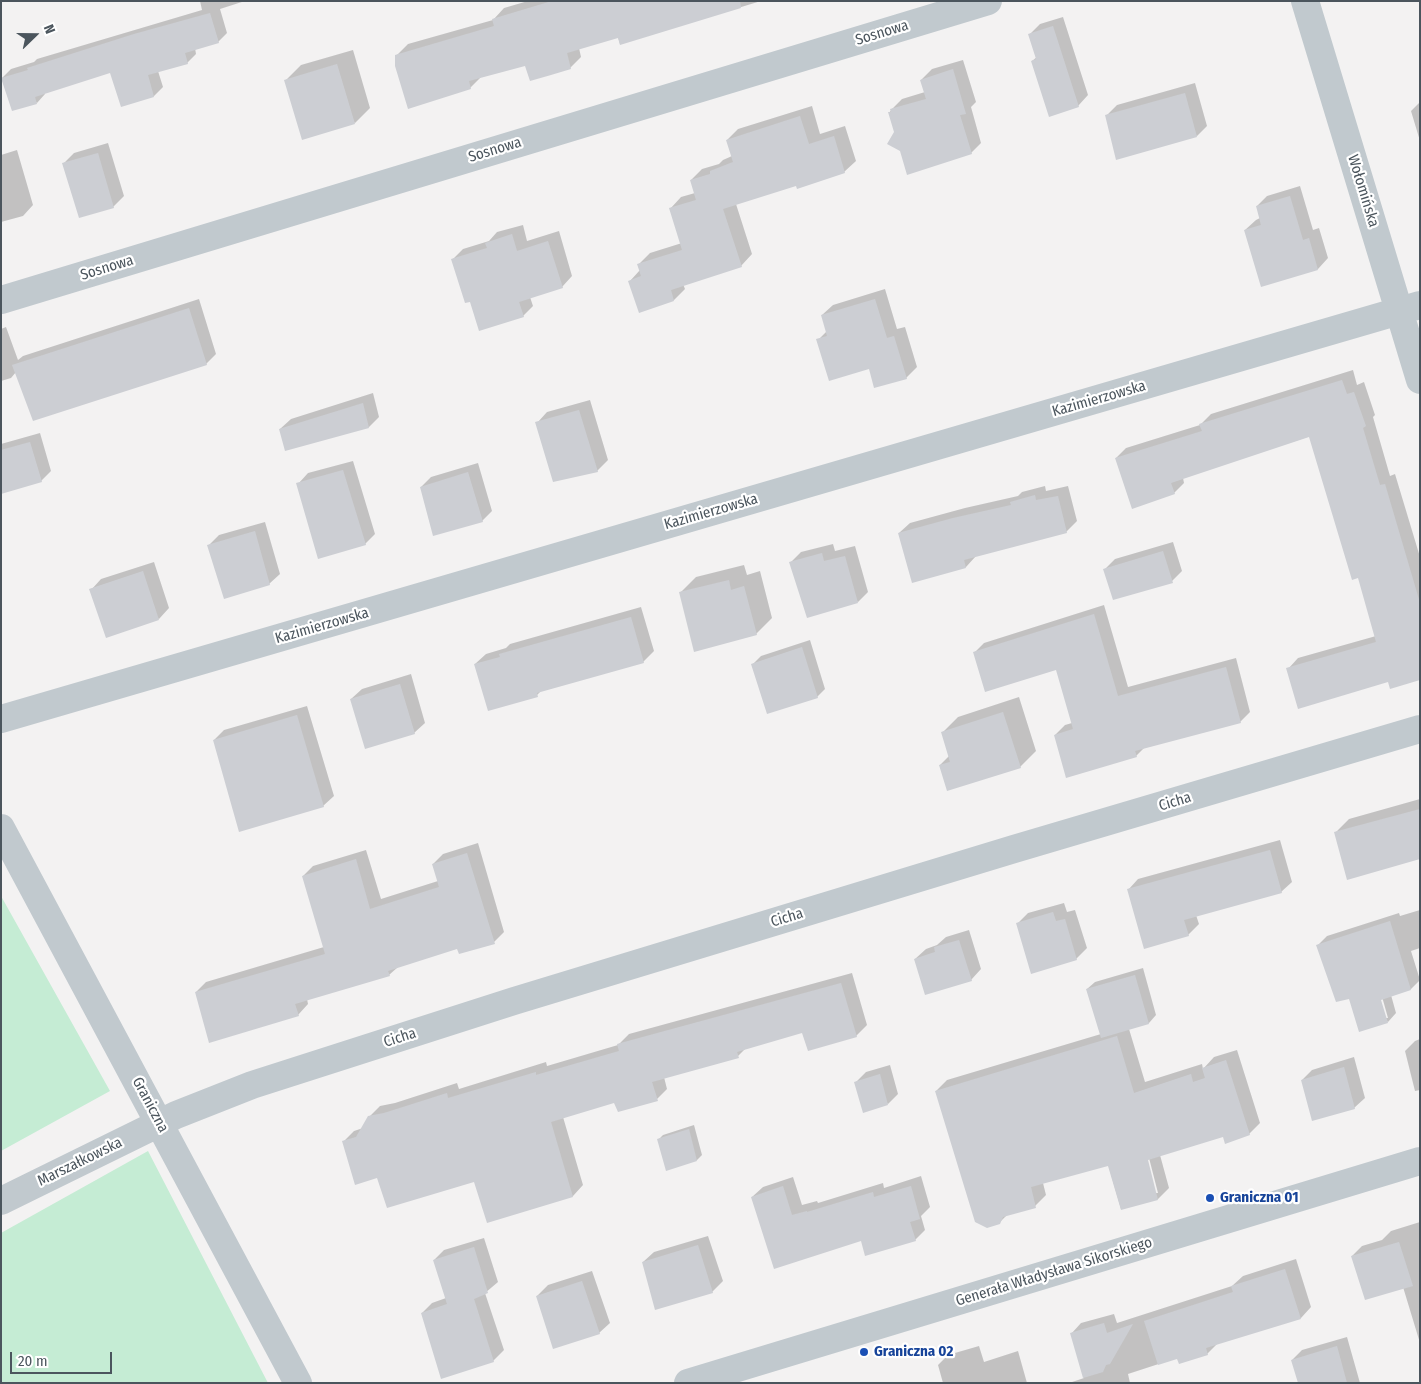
<!DOCTYPE html>
<html>
<head>
<meta charset="utf-8">
<style>
  body { margin:0 }
  #map { position:relative; width:1421px; height:1384px; overflow:hidden; background:#f3f2f2; font-family:"Fira Sans Condensed",sans-serif }
  canvas { display:block }
  .frame { position:absolute; inset:0; border:2px solid #4b555d; pointer-events:none }
  .north { position:absolute; left:10px; top:10px; width:50px; height:50px; -webkit-text-stroke:4px #fff; paint-order:stroke; rotate:68deg; font-size:14px; font-weight:700; line-height:20px; text-align:center; color:#4b555d }
  .north::after { content:''; display:block; margin:auto; width:18px; height:22px; background:#4b555d; clip-path:polygon(50% 0,100% 100%,50% 72%,0 100%) }
  .scale { position:absolute; left:10px; top:1352px; width:102px; height:22px; box-sizing:border-box; border:2px solid #4b555d; border-top:0; padding-left:6px; font-size:15px; line-height:18px; white-space:nowrap; color:#4b555d; -webkit-text-stroke:4px #fff; paint-order:stroke }
</style>
</head>
<body>
<div id="map">
<canvas width="1421" height="1384"></canvas>
<div class="frame"></div>
<div class="north">N</div>
<div class="scale">20 m</div>
</div>
<script>
const ctx = document.querySelector('canvas').getContext('2d');
ctx.lineJoin = 'round';
function fillPath(path, color) { ctx.fillStyle = color; ctx.fill(path, 'evenodd'); }
const toPath = rows => new Path2D(rows.map(r => 'M' + r).join(''));
function stroke(path, color, width, dash) { ctx.strokeStyle = color; ctx.lineWidth = width; ctx.lineCap = dash ? 'butt' : 'round'; ctx.setLineDash(dash || []); ctx.stroke(path); }
function write(font, color, halo, rows, align = 'center') {
  ctx.font = font + ' "Fira Sans Condensed",sans-serif'; ctx.lineWidth = 4.5; ctx.setLineDash([]); ctx.textBaseline = 'middle'; ctx.strokeStyle = halo; ctx.fillStyle = color; for (const [text, x, y, turn = 0] of rows) {
    ctx.save(); ctx.translate(x, y); ctx.rotate((+turn || 0) * Math.PI / 180); ctx.textAlign = isNaN(turn) ? turn : align; if (halo) ctx.strokeText(text, 0, 0); ctx.fillText(text, 0, 0); ctx.restore();
  }
}
const green = toPath([
  [1,896,110,1091,1,1151],
  [148,1151,268,1383,1,1383,1,1233]
]);
const shadow = toPath([
  [200,1,245,1,220,9,227,33,218,42,195,48,196,54,187,63,158,71,163,87,154,96,122,106,111,71,45,92,45,94,37,103,2,78,11,69,34,62,37,59,202,10],
  [528,1,761,1,620,44,618,37,579,48,581,57,570,68,526,64,481,77,470,88,396,56,408,44,493,20,504,8],
  [1063,17,1088,95,1078,106,1032,61,1037,57,1029,35,1040,24],
  [353,50,370,108,355,123,286,80,301,65],
  [963,60,976,102,971,107,981,143,971,153,896,132,889,113,892,109,902,99,925,92,921,80,932,69],
  [1195,83,1207,126,1197,136,1106,116,1117,105],
  [1420,102,1420,141,1411,111],
  [812,106,820,134,845,126,856,161,844,172,797,184,736,204,752,254,741,266,683,284,685,289,674,300,640,311,630,281,640,270,638,265,650,253,682,243,670,209,681,197,695,193,691,180,702,169,719,164,723,160,732,156,727,140,738,129],
  [108,143,124,196,113,207,63,164,74,153],
  [17,150,33,205,23,216,1,222,1,155],
  [1300,186,1313,230,1319,228,1328,258,1318,269,1262,285,1245,230,1256,220,1260,218,1257,206,1267,196],
  [523,225,527,241,559,231,572,276,562,287,530,297,533,306,523,316,471,300,453,259,463,249,489,241,497,232],
  [885,289,897,329,905,327,917,367,906,378,869,367,818,340,827,331,822,315,833,305],
  [199,299,216,354,206,364,16,372,11,378,1,381,1,329,6,327,18,360,23,356],
  [1353,370,1357,385,1364,382,1375,415,1373,417,1390,476,1395,474,1420,557,1420,679,1389,681,1288,669,1298,658,1376,636,1359,577,1310,436,1183,478,1184,483,1174,493,1116,458,1126,448,1200,425,1211,414],
  [373,393,379,417,369,427,280,429,291,419],
  [590,400,608,460,597,471,537,423,547,412],
  [40,433,51,471,41,481,1,492,1,444],
  [353,461,375,534,365,544,298,484,308,473],
  [478,463,492,511,482,521,421,487,431,477],
  [1045,486,1046,491,1068,486,1077,521,1066,532,976,556,966,567,913,581,899,533,910,523,965,508,1018,496,1022,492],
  [265,522,280,574,269,584,209,545,219,535],
  [1173,542,1182,571,1172,581,1105,569,1115,559],
  [833,544,835,551,855,546,868,592,858,602,790,563,801,552],
  [154,562,169,608,159,619,91,590,101,579],
  [744,565,747,575,760,571,772,618,756,634,680,593,696,577],
  [1104,605,1128,687,1236,658,1250,712,1240,722,1145,747,1136,756,1055,735,1065,725,1072,723,1057,668,975,652,984,643],
  [641,607,654,651,643,662,542,690,537,695,475,664,486,654,506,648,510,644],
  [810,640,825,689,817,697,753,664,761,656],
  [411,674,425,723,414,733,351,699,362,689],
  [1019,697,1036,751,1020,767,940,765,949,756,943,732,958,717],
  [307,706,334,796,323,806,214,740,224,730],
  [1420,799,1420,857,1335,833,1349,819],
  [1280,840,1292,882,1281,892,1196,915,1199,924,1188,935,1128,890,1138,879],
  [478,843,504,932,494,942,458,948,398,967,389,975,307,999,308,1004,298,1015,196,992,206,982,324,947,303,876,313,866,366,850,381,899,438,881,433,864,443,854],
  [1064,903,1067,912,1075,910,1087,948,1076,959,1017,924,1028,913],
  [1420,910,1420,948,1411,951,1420,980,1411,989,1391,995,1396,1013,1388,1022,1350,997,1318,945,1327,936,1399,913,1400,916],
  [1381,993,1388,1018,1385,1018,1378,994],
  [969,930,981,969,971,980,915,959,926,949,937,945,946,937],
  [1143,968,1156,1015,1149,1023,1129,1029,1145,1082,1202,1064,1203,1069,1214,1057,1237,1050,1260,1123,1249,1134,1224,1135,1160,1155,1169,1188,1158,1199,1121,1209,1108,1164,1043,1183,1046,1195,1035,1206,1007,1215,999,1223,936,1091,947,1080,1101,1034,1087,989,1095,982],
  [1148,1154,1158,1193,1155,1193,1145,1155],
  [852,973,867,1025,856,1036,803,1031,747,1047,738,1056,664,1077,667,1089,657,1099,615,1101,563,1117,583,1185,573,1196,488,1222,475,1180,378,1177,344,1141,354,1131,363,1128,369,1117,380,1106,395,1103,457,1083,459,1089,546,1062,547,1066,618,1045,629,1034],
  [1420,1039,1420,1090,1415,1091,1405,1051,1415,1041],
  [1354,1057,1365,1098,1354,1108,1302,1080,1312,1070],
  [890,1065,898,1094,888,1104,855,1083,866,1072],
  [694,1125,702,1155,697,1160,667,1169,658,1140,663,1135],
  [921,1176,930,1207,921,1216,925,1230,915,1240,862,1239,774,1267,752,1197,763,1187,793,1177,802,1205,817,1201,818,1203,883,1183,884,1188],
  [1420,1222,1420,1343,1403,1287,1352,1256,1362,1246,1382,1240,1391,1231],
  [708,1236,723,1281,712,1292,643,1262,654,1252],
  [484,1238,498,1282,485,1293,504,1350,493,1361,422,1313,432,1303,446,1298,434,1260,444,1250],
  [1296,1259,1311,1307,1301,1318,1218,1343,1207,1354,1177,1358,1128,1374,1130,1383,1069,1383,1084,1378,1071,1334,1081,1323,1114,1314,1117,1323,1232,1286,1243,1276],
  [592,1271,610,1323,599,1333,537,1296,548,1285],
  [1347,1337,1360,1383,1299,1383,1292,1360,1302,1350],
  [979,1346,984,1362,1018,1351,1027,1383,943,1383,938,1365,948,1355]
]);
const building = toPath([
  [552,1,740,1,741,8,620,45,618,38,567,53,571,69,551,75,530,81,525,66,469,81,471,89,408,109,395,66,395,55,494,26,492,19],
  [210,13,219,43,185,53,188,64,148,75,154,97,121,107,110,73,35,97,37,104,12,111,1,78,28,70,27,68,134,34],
  [1053,26,1079,107,1049,117,1031,61,1036,59,1028,34],
  [337,64,355,124,302,140,284,80],
  [953,69,966,114,960,115,972,154,907,175,900,151,887,144,894,132,888,112,891,112,890,109,926,99,920,80],
  [1185,93,1197,137,1116,160,1105,115],
  [800,116,809,144,834,136,845,173,797,189,796,186,723,209,742,267,671,290,674,301,639,313,628,281,641,276,637,264,682,250,669,208,696,200,690,180,710,174,710,171,733,162,726,140],
  [98,153,114,208,79,218,62,163],
  [1290,196,1303,240,1309,238,1318,270,1261,287,1244,230,1261,225,1256,206],
  [512,234,517,251,548,241,563,288,519,302,524,317,479,331,470,302,465,303,451,259,487,248,485,243],
  [875,299,887,338,894,336,907,379,874,388,869,369,829,381,816,339,827,336,821,315],
  [189,308,207,365,33,421,12,365],
  [1342,380,1347,394,1354,392,1366,426,1363,428,1380,485,1385,484,1420,603,1420,680,1390,689,1388,682,1298,709,1286,668,1376,642,1358,578,1352,580,1309,437,1171,483,1175,494,1132,509,1115,458,1202,431,1199,424],
  [363,403,369,428,285,451,279,429],
  [579,410,598,472,553,482,535,422],
  [30,442,42,482,1,494,1,450],
  [343,470,366,545,318,559,296,483],
  [468,472,483,522,433,536,420,487],
  [1035,495,1036,500,1058,496,1067,533,964,560,966,568,912,583,898,533,953,518,1011,505,1010,502],
  [255,531,270,585,224,599,207,545],
  [1163,551,1173,583,1113,600,1103,569],
  [822,553,824,561,845,556,858,603,807,618,789,562],
  [143,571,159,620,106,638,89,589],
  [729,580,731,590,744,586,757,635,694,652,679,592],
  [1094,614,1118,696,1226,667,1241,723,1135,751,1137,757,1066,778,1054,735,1073,729,1056,670,985,692,973,652],
  [631,617,644,663,537,693,538,697,488,711,474,664,500,657,499,654],
  [802,647,818,698,767,714,751,664],
  [400,684,415,734,365,749,350,699],
  [1003,712,1021,768,947,791,939,765,950,762,941,732],
  [297,715,324,807,239,832,213,740],
  [1420,809,1420,859,1347,880,1334,832],
  [1270,850,1282,893,1184,920,1189,936,1144,949,1127,889],
  [467,853,495,944,459,954,457,949,388,971,390,976,295,1004,299,1016,209,1043,195,992,325,954,302,876,356,859,370,909,439,887,432,864],
  [1053,912,1056,921,1065,919,1077,960,1031,974,1016,923],
  [1390,921,1411,990,1381,1000,1388,1023,1359,1032,1349,999,1336,1002,1316,945],
  [959,940,972,981,925,995,914,959,935,952,934,947],
  [1135,975,1149,1024,1101,1038,1086,989],
  [841,983,857,1037,808,1051,802,1033,737,1052,739,1058,652,1082,658,1101,618,1112,614,1103,551,1122,573,1197,487,1223,474,1182,387,1208,377,1178,355,1185,342,1141,356,1137,368,1116,384,1113,447,1093,448,1098,536,1072,536,1075,619,1051,617,1044],
  [1117,1036,1134,1093,1191,1074,1193,1082,1205,1078,1202,1068,1226,1060,1250,1135,1225,1144,1223,1137,1148,1160,1158,1200,1121,1210,1108,1166,1031,1187,1036,1208,1003,1217,1000,1224,987,1228,975,1222,935,1091],
  [1344,1067,1355,1109,1312,1121,1301,1080],
  [880,1074,888,1105,863,1113,854,1082],
  [689,1129,697,1161,666,1171,657,1139],
  [783,1186,792,1215,807,1211,807,1212,873,1192,874,1197,911,1186,920,1219,910,1222,916,1241,865,1256,861,1241,774,1269,751,1197],
  [1399,1242,1413,1286,1365,1300,1351,1256],
  [698,1245,713,1293,655,1310,642,1262],
  [474,1247,488,1293,474,1299,494,1362,441,1379,421,1313,447,1304,433,1260],
  [1285,1269,1301,1319,1206,1348,1208,1355,1179,1364,1177,1359,1158,1365,1144,1321,1233,1292,1231,1286],
  [582,1281,600,1334,553,1349,536,1296],
  [1104,1323,1107,1333,1133,1324,1110,1364,1106,1365,1103,1372,1083,1378,1070,1333],
  [1337,1346,1347,1383,1298,1383,1291,1360]
]);
const minor = toPath([
  [1305,1,1420,380],
  [1,300,988,1],
  [1,719,1420,305],
  [1,828,298,1383],
  [1,1201,176,1115,252,1085,514,1001,1014,849,1420,729],
  [688,1383,1420,1161]
]);
const markers = [
  [1210,1198,5,"#1a4fb4"],
  [864,1352,5,"#1a4fb4"]
];
const streetNames = [
  ["Sosnowa",882,33,-17],
  ["Sosnowa",495,150,-17],
  ["Wołomińska",1363,191,73],
  ["Sosnowa",107,268,-17],
  ["Kazimierzowska",1099,399,-16],
  ["Kazimierzowska",711,512,-16],
  ["Kazimierzowska",322,626,-16],
  ["Cicha",1175,802,-17],
  ["Cicha",787,918,-17],
  ["Cicha",400,1038,-18],
  ["Graniczna",150,1105,62],
  ["Marszałkowska",80,1162,-26],
  ["Generała Władysława Sikorskiego",1054,1272,-17]
];
const transitNames = [
  ["Graniczna 01",1220,1198],
  ["Graniczna 02",874,1352]
];
fillPath(green, '#c5ecd4');
fillPath(shadow, '#0003');
fillPath(building, '#ccced3');
stroke(minor, '#c1c9ce', 28);
for (const [x, y, r, color] of markers) { const dot = new Path2D(); dot.arc(x, y, r, 0, 2 * Math.PI); ctx.fillStyle = color; ctx.fill(dot); stroke(dot, '#fff', 2); }
write('15px', '#4b555d', '#fff', streetNames);
write('bold 15px', '#164399', '#fff', transitNames, 'left');
</script>
</body>
</html>
